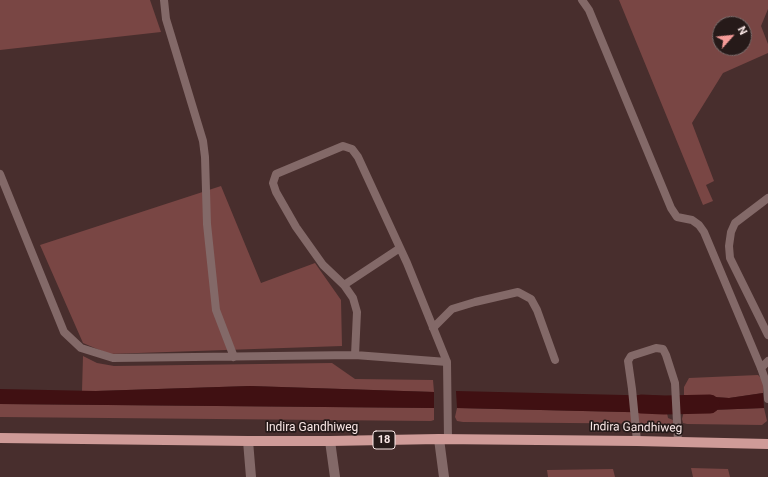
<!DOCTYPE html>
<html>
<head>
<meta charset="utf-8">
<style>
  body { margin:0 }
  #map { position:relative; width:768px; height:477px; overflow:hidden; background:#482e2d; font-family:Roboto,sans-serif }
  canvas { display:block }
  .north { position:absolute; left:712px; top:16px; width:40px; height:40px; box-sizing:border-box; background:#261a19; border:1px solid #7a6c6b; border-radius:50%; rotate:63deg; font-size:11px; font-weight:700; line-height:16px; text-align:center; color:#f8e6e5 }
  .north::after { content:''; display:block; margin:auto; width:14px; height:18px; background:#f59b98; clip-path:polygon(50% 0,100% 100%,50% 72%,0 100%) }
</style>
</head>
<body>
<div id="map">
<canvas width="768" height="477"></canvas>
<div class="north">N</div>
</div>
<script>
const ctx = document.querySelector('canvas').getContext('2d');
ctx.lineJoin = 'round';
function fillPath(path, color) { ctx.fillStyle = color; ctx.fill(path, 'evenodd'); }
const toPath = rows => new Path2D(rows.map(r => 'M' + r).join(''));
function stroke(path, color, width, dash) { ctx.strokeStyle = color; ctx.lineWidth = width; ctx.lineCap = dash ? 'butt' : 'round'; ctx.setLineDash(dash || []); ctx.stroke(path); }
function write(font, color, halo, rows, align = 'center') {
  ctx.font = font + ' Roboto,sans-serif'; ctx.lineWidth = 3.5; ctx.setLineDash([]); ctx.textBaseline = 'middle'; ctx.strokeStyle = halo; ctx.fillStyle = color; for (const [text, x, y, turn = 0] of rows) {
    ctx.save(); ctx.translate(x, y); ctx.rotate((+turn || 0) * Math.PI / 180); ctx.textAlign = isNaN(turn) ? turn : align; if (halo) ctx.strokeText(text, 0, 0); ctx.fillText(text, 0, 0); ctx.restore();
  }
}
const green = toPath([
  [0,0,150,0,161,32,0,50],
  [619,0,768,0,768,9,761,26,768,44,768,53,723,73,692,123,714,181,706,185,713,201,703,205],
  [720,24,744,24,744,48,720,48],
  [221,186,261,283,315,263,341,300,342,346,109,354,83,343,40,245],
  [83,356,97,363,114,366,332,363,355,379,433,380,434,392,250,386,96,391,82,391],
  [758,375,763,380,764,384,763,393,729,398,684,395,684,387,689,378],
  [0,404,434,408,434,420,431,421,0,417],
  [457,408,667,413,668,418,673,420,673,424,463,422,457,421,455,417],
  [764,408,767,421,762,425,687,424,683,423,682,419,684,411],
  [691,468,728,469,730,477,693,477],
  [613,469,615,477,548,477,547,470]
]);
const water = toPath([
  [250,386,434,392,434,408,0,404,0,389,96,391],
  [456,391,666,396,667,413,457,408],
  [763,393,764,408,684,411,684,395,729,398]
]);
const canal = toPath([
  [641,404,664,405,710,404]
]);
const lane = toPath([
  [164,0,166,19,203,141,205,157,207,224,216,310,234,357],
  [582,0,589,10,671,208,677,217,692,220,699,225,704,232,761,368,767,385,768,399],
  [0,174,64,332,81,348,113,358,355,355,447,362],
  [768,198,735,223,731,232,729,246,730,258,768,335],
  [344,285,400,248],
  [433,328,452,309,475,302,518,292,531,299,537,310,555,360],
  [355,355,357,312,353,298,344,285,323,265,296,227,276,192,273,183,276,174,343,146,352,149,358,157,407,263,447,362,448,439],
  [761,368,768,361],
  [637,441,632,389,628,361,631,356,656,348,663,349,666,355,675,383,678,442]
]);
const street = toPath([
  [439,439,444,477],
  [248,441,251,477],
  [330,441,335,477]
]);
const primary = toPath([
  [0,438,248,441,330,441,439,439,637,441,768,444]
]);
const shields = [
  [384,440,22]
];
const shieldNames = [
  ["18",384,440]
];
const streetNames = [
  ["Indira Gandhiweg",312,428],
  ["Indira Gandhiweg",636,428,1]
];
fillPath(green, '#794644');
fillPath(water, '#401012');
stroke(canal, '#401012', 19);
stroke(lane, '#836968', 8);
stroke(street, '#836968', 10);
stroke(primary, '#cf9b98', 10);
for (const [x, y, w] of shields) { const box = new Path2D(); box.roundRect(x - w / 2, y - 9, w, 18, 3); ctx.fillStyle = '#261a19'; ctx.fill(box); stroke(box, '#f8e6e5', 1); }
write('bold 11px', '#f8e6e5', null, shieldNames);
write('12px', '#f8e6e5', '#261a19', streetNames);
</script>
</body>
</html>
